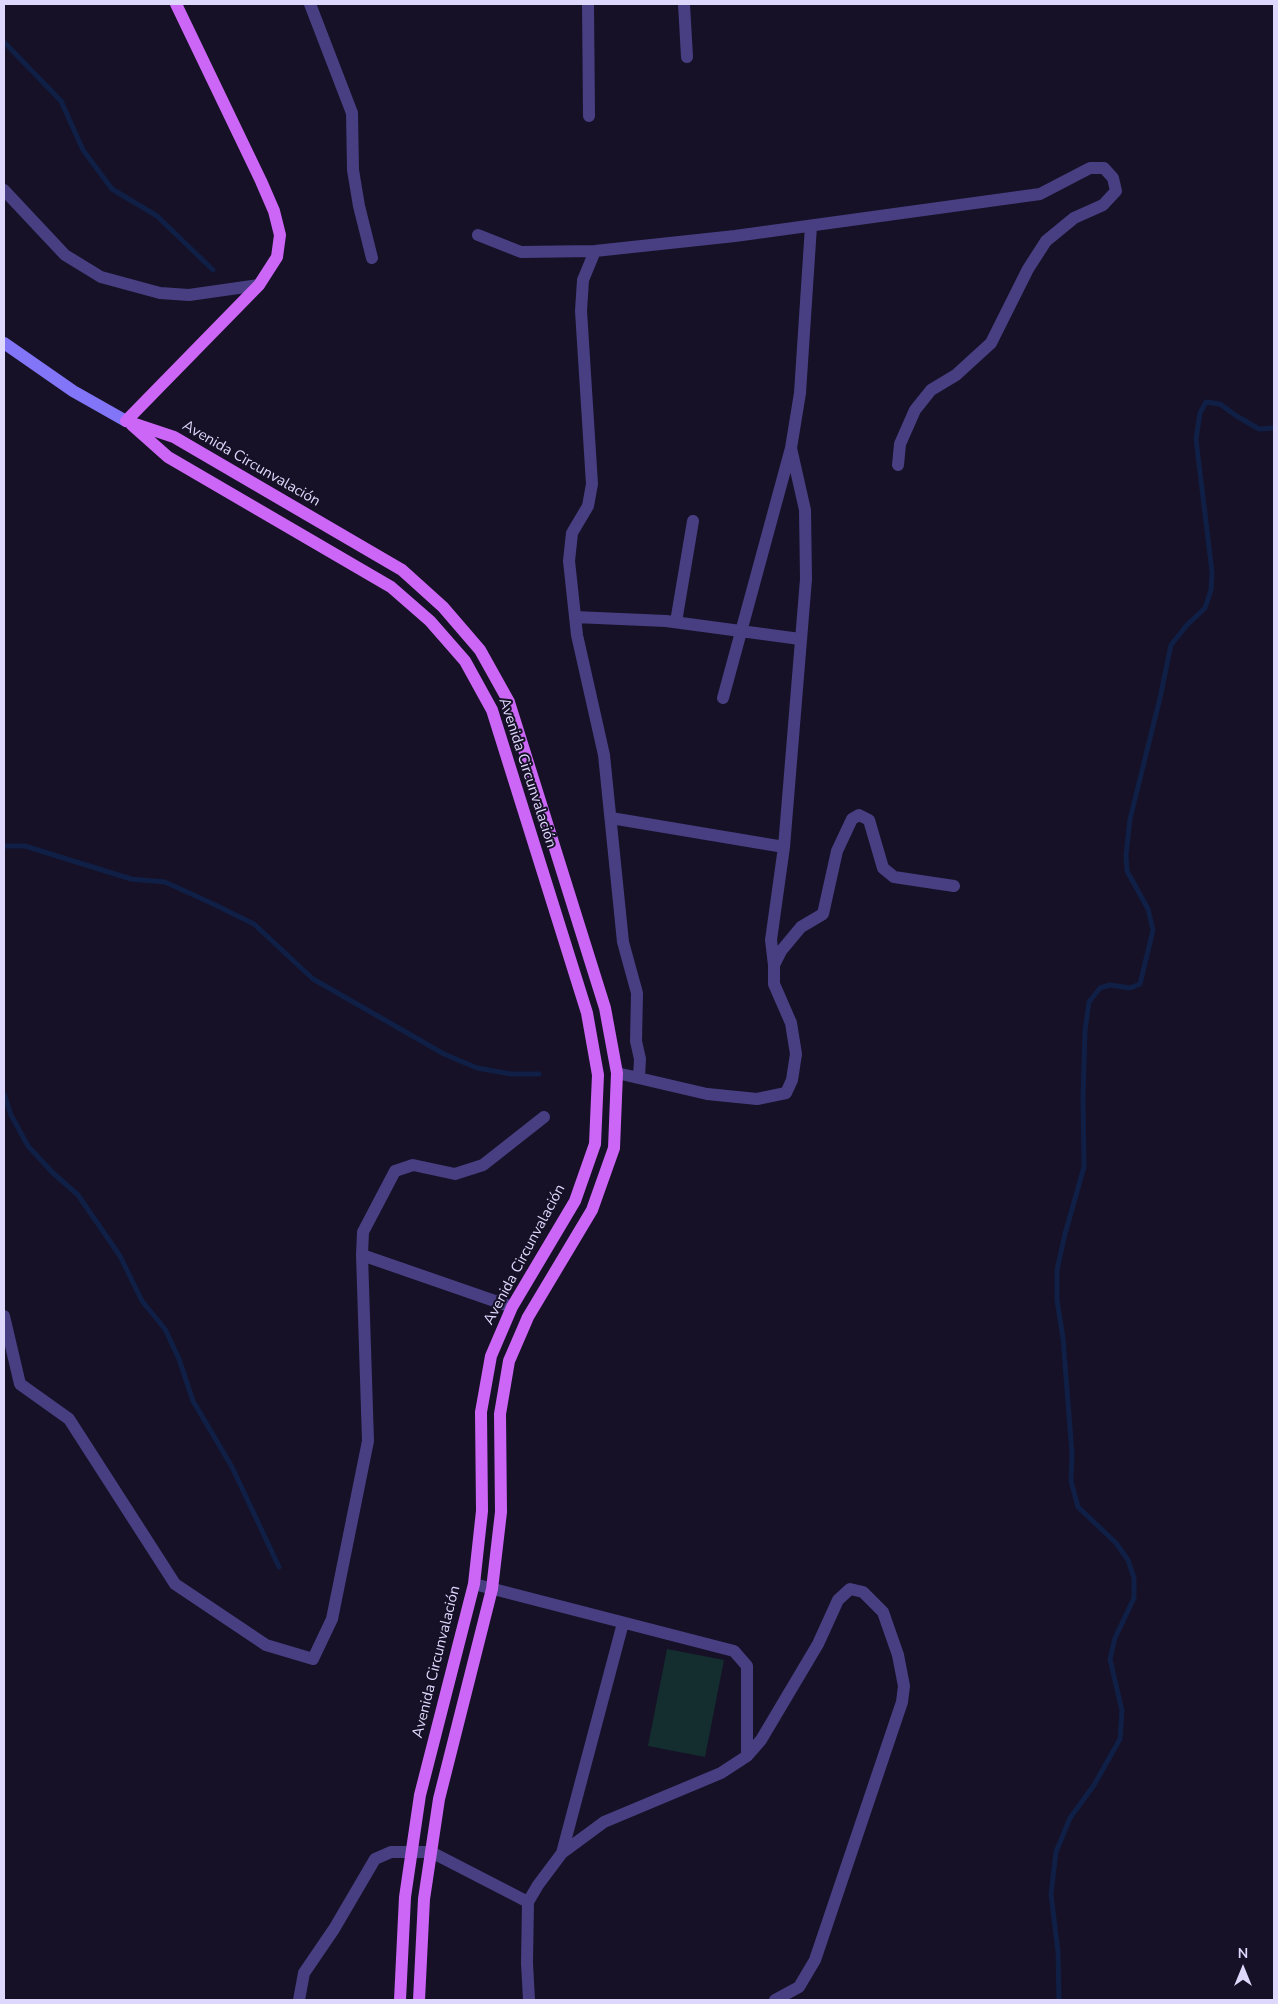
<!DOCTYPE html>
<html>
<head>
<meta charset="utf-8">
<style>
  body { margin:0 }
  #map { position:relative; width:1278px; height:2004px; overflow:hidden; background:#161126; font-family:"Nunito Sans",sans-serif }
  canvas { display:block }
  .frame { position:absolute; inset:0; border:5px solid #dfd8fd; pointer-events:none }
  .north { position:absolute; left:1218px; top:1944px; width:50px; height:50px; -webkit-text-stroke:4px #161126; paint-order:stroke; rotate:0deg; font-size:14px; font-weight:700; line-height:20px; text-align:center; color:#dfd8fd }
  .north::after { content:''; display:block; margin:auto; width:18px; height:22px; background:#dfd8fd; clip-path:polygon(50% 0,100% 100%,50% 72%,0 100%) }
</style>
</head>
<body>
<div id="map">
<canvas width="1278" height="2004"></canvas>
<div class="frame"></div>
<div class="north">N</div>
</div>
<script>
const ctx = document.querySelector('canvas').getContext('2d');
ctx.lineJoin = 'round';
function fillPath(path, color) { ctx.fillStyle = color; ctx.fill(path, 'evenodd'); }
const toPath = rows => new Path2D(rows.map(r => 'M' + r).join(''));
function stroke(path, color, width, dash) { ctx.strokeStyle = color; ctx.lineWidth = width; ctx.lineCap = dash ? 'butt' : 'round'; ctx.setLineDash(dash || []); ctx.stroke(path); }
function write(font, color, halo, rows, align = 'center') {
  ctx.font = font + ' "Nunito Sans",sans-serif'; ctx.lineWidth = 4; ctx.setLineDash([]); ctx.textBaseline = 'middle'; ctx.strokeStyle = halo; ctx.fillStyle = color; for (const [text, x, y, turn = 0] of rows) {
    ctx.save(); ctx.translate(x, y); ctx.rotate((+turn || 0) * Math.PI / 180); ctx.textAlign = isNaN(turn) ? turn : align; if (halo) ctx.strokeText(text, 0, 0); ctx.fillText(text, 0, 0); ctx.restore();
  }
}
const green = toPath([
  [667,1649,724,1660,705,1757,648,1746]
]);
const stream = toPath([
  [4,42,61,101,83,150,112,189,157,216,213,270],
  [4,846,25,846,131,879,165,882,209,902,254,924,313,979,444,1054,477,1068,511,1074,539,1074],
  [4,1094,11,1115,28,1146,53,1173,78,1195,120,1256,142,1301,165,1329,179,1359,193,1401,232,1467,279,1567],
  [1059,2000,1058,1952,1051,1894,1056,1852,1070,1818,1094,1785,1120,1739,1122,1711,1110,1659,1115,1638,1134,1598,1134,1578,1128,1560,1116,1543,1078,1507,1071,1481,1072,1454,1063,1338,1057,1300,1057,1270,1065,1234,1084,1167,1083,1097,1085,1031,1089,1002,1100,988,1110,985,1130,988,1140,984,1153,930,1148,909,1127,871,1126,855,1130,819,1160,698,1171,645,1187,625,1205,608,1211,590,1212,572,1196,439,1200,413,1206,402,1220,404,1235,415,1259,429,1274,428]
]);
const street = toPath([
  [310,4,352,113,353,170,359,206,372,258],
  [588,4,589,116],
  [684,4,687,57],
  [4,190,65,255,101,277,160,293,189,295,259,285],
  [478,235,521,252,595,251,735,236,1040,194,1090,168,1104,168,1113,178,1116,191,1103,205,1074,218,1046,241,1028,269,991,343,956,375,931,390,915,410,900,444,898,465],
  [595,251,583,280,581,311,592,484,588,506,572,533,569,561,577,635,604,755,623,942,637,993,636,1041,640,1059,639,1078],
  [575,617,666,621,800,639],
  [676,622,693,521],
  [723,698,791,448,800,393,811,226],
  [611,818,784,847],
  [774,965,771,940,784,847,806,579,805,510,791,448],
  [617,1073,707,1094,757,1099,786,1093,792,1080,796,1054,791,1023,774,984,774,965,781,951,801,927,823,914,837,851,852,819,859,815,869,820,883,868,894,877,954,886],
  [362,1255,512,1307],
  [4,1316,20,1384,69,1419,175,1584,266,1645,313,1659,332,1619,368,1441,362,1255,363,1232,395,1171,413,1165,455,1174,483,1165,544,1117],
  [474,1584,734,1651,747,1666,747,1756],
  [562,1853,623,1623],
  [299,2000,304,1973,334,1929,375,1859,391,1852,431,1852,528,1902],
  [529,2000,527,1963,528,1902,538,1885,562,1853,604,1822,721,1773,747,1756,761,1740,818,1644,838,1600,850,1589,863,1592,883,1612,898,1655,904,1686,902,1702,815,1960,799,1987,775,2000]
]);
const secondary = toPath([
  [4,343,73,391,126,421]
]);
const primary = toPath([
  [126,421,174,437,402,570,443,607,480,650,509,702,605,1008,617,1073,614,1148,592,1210,528,1317,509,1361,500,1414,501,1512,492,1589,439,1799,424,1899,419,2000],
  [126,421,259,285,277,257,280,235,274,211,261,181,176,4],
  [132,425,168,457,391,587,430,621,465,661,492,710,587,1013,598,1075,595,1144,575,1201,512,1307,491,1356,481,1412,482,1511,474,1584,420,1795,405,1897,400,2000]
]);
const streetNames = [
  ["Avenida Circunvalación",251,464,30],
  ["Avenida Circunvalación",527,773,72],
  ["Avenida Circunvalación",525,1255,-62],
  ["Avenida Circunvalación",437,1662,-76]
];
fillPath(green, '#142e2f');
stroke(stream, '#101f46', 5);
stroke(street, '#473f82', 12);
stroke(secondary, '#8375f7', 12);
stroke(primary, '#cc66f6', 12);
write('15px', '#dfd8fd', '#161126', streetNames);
</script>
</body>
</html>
